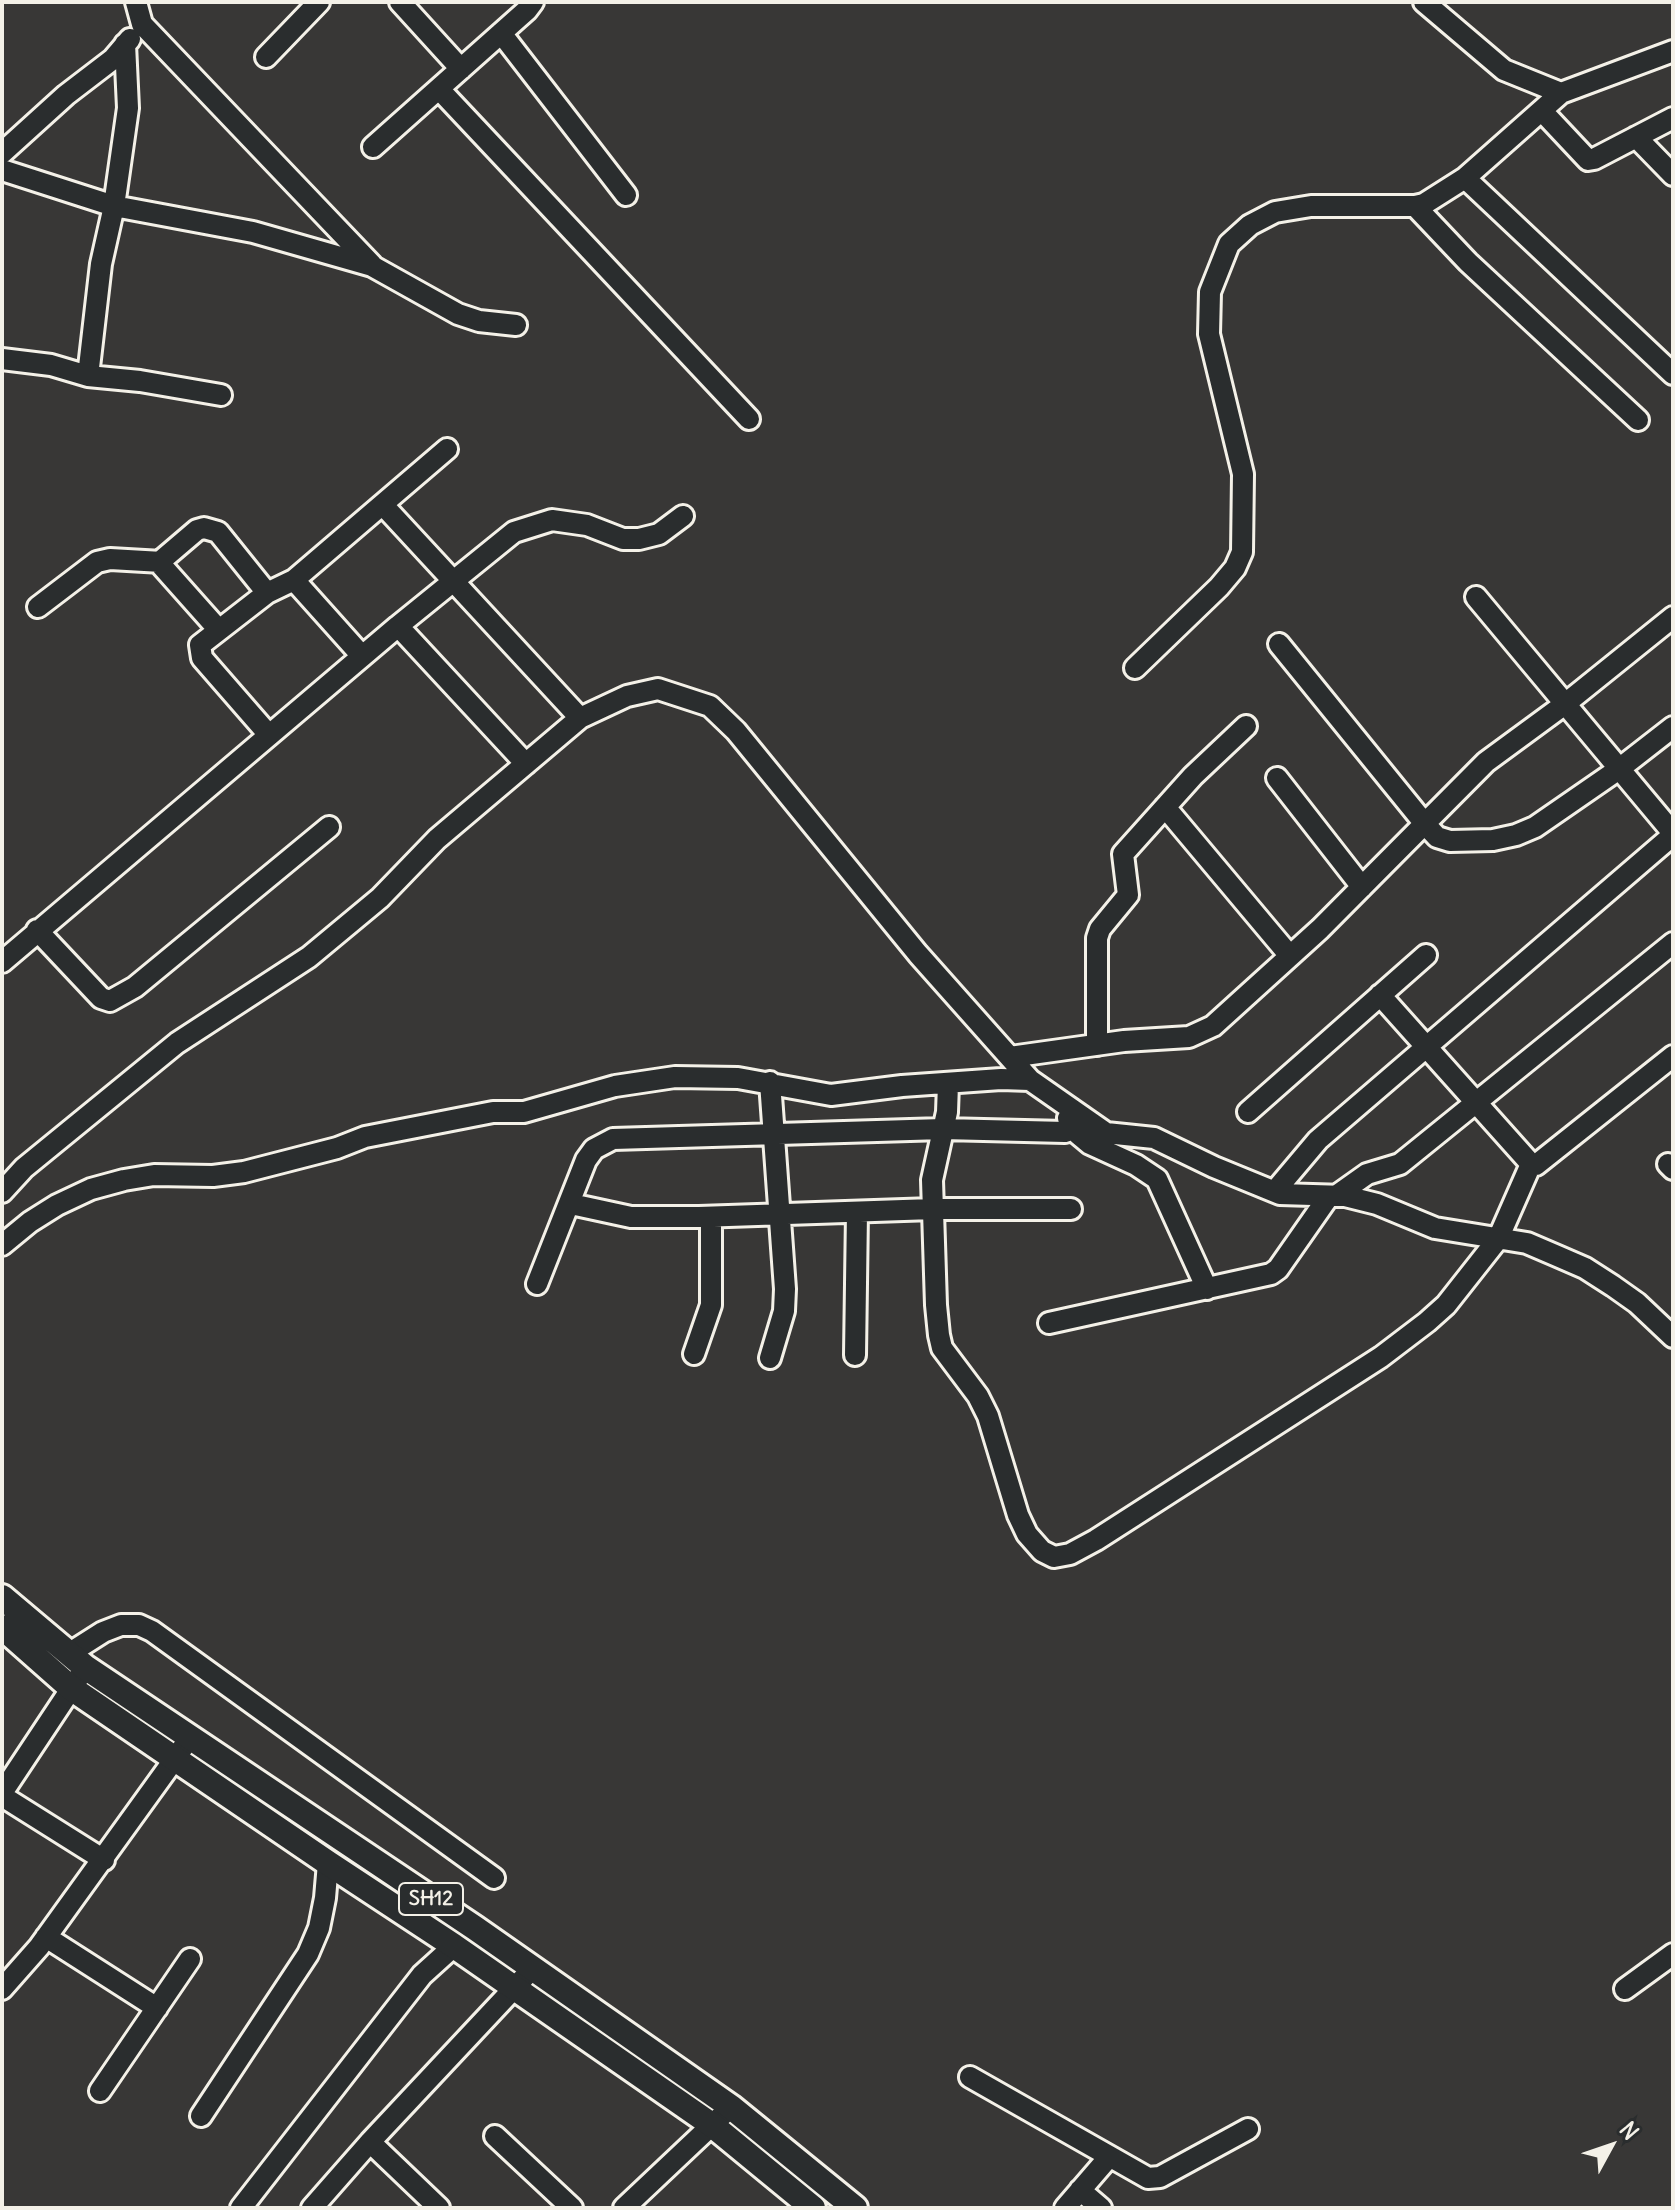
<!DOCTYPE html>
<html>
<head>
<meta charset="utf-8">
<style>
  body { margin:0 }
  #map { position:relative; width:1675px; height:2210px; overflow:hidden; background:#383736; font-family:Delius,sans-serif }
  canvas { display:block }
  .frame { position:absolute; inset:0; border:4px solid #f4f1e8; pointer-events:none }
  .north { position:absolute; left:1571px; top:2106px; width:80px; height:80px; -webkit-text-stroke:6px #2a2d2e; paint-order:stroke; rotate:50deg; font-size:22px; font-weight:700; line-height:32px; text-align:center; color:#f4f1e8 }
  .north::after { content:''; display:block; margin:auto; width:28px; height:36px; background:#f4f1e8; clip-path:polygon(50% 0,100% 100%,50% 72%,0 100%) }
</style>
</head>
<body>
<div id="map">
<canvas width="1675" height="2210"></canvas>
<div class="frame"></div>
<div class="north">N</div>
</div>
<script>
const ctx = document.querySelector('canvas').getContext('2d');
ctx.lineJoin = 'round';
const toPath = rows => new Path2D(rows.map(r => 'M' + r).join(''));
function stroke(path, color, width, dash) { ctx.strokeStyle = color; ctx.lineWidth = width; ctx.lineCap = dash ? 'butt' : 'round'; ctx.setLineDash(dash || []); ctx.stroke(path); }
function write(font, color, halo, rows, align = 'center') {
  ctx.font = font + ' Delius,sans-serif'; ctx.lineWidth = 7; ctx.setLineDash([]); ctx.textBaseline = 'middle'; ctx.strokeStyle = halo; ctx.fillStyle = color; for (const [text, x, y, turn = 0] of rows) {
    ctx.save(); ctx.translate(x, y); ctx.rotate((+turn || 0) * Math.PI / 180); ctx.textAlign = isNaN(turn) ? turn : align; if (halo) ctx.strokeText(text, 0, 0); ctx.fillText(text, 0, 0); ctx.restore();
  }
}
const minor = toPath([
  [136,2,142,24,372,265],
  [400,2,461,69],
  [1424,2,1504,70,1561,93],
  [501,33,626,195],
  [266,57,319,2],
  [439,89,749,419],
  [1542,111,1588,160,1594,159,1673,118],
  [1636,137,1673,175],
  [373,147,527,10,533,2],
  [2,153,66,95,113,59,130,39],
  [2,170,114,206,253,232,372,266,458,314,479,321,516,325],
  [1465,178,1673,374],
  [1415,206,1468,262,1638,420],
  [2,359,51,365,88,376,140,381,221,395],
  [88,376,101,264,114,206,128,108,125,44],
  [383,505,580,718],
  [294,580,362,656],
  [1476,597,1673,833],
  [38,607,97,562,110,559,162,562],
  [398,626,526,764],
  [218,629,162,566,163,559,197,530,204,528,218,532,267,593],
  [1279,644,1425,824,1437,837,1450,841,1493,840,1516,835,1535,827,1619,769,1673,727],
  [1135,668,1219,587,1235,568,1242,552,1243,474,1209,334,1210,292,1229,244,1250,225,1275,212,1311,206,1415,206,1424,204,1465,178,1561,93,1673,51],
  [269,735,202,658,200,645,267,593,294,580,447,449],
  [1277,778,1362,887],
  [1165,807,1290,956],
  [37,930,101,998,110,1001,135,987,329,827],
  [2,962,398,626,514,532,552,520,587,525,623,539,639,539,659,534,683,516],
  [1380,995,1531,1164,1536,1165,1673,1056],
  [1097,1045,1097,938,1100,929,1128,895,1123,854,1193,776,1246,726],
  [1010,1057,1124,1041,1189,1037,1213,1026,1320,929,1486,762,1565,704,1673,617],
  [948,1084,947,1112,932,1180,936,1305,939,1335,942,1348,978,1396,988,1416,1018,1515,1027,1534,1042,1551,1054,1557,1070,1554,1096,1540,1381,1357,1427,1322,1446,1305,1498,1239,1531,1164],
  [1248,1112,1426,955],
  [1068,1118,1078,1134,1090,1144,1136,1165,1157,1179,1207,1289],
  [1668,1164,1673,1169],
  [1275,1191,1318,1140,1673,835],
  [2,1192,24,1168,177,1043,309,957,380,898,437,839,580,718,627,696,658,689,710,706,736,731,918,954,1030,1080],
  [1336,1196,1367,1174,1400,1164,1673,943],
  [571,1204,631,1217,699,1217,933,1209,1071,1209],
  [2,1245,30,1222,57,1205,91,1189,124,1180,154,1175,213,1176,244,1172,337,1148,365,1137,493,1112,524,1112,615,1086,675,1077,738,1078,831,1095,902,1086,1001,1079,1030,1080,1106,1133,1154,1138,1214,1167,1280,1194,1345,1196,1377,1204,1435,1228,1527,1243,1555,1255,1585,1268,1613,1286,1637,1303,1673,1337],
  [537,1284,586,1160,594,1149,613,1139,943,1129,1065,1132,1074,1129],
  [1049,1323,1271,1274,1278,1269,1329,1196],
  [694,1354,711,1305,711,1217],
  [855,1355,857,1212],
  [770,1358,784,1311,785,1289,770,1082],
  [70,1653,103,1632,121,1625,139,1625,152,1631,494,1878],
  [2,1793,79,1677],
  [2,1796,104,1860],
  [46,1937,157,2008],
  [2,1989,39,1947,189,1739],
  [1625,1989,1673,1954],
  [970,2077,1148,2178,1160,2177,1248,2129],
  [100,2091,190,1959],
  [201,2116,308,1954,319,1928,325,1898,328,1863],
  [495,2136,572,2208],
  [370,2142,439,2208],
  [1080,2190,1101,2208],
  [241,2208,422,1975,454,1946],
  [312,2208,370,2142,533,1968],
  [624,2208,731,2107],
  [1065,2208,1109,2157]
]);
const major = toPath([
  [2,1597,85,1667,475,1928,731,2107,855,2208],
  [2,1627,71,1688,328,1863,454,1946,712,2125,813,2208]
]);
const shields = [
  [431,1899,64]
];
const shieldNames = [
  ["SH12",431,1899]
];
stroke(minor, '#f4f1e8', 26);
stroke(major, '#f4f1e8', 30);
stroke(minor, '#2a2d2e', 20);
stroke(major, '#2a2d2e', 24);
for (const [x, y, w] of shields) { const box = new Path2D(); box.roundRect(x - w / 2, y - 16, w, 32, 6); ctx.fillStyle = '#2a2d2e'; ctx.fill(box); stroke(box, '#f4f1e8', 2); }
write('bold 20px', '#f4f1e8', null, shieldNames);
</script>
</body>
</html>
